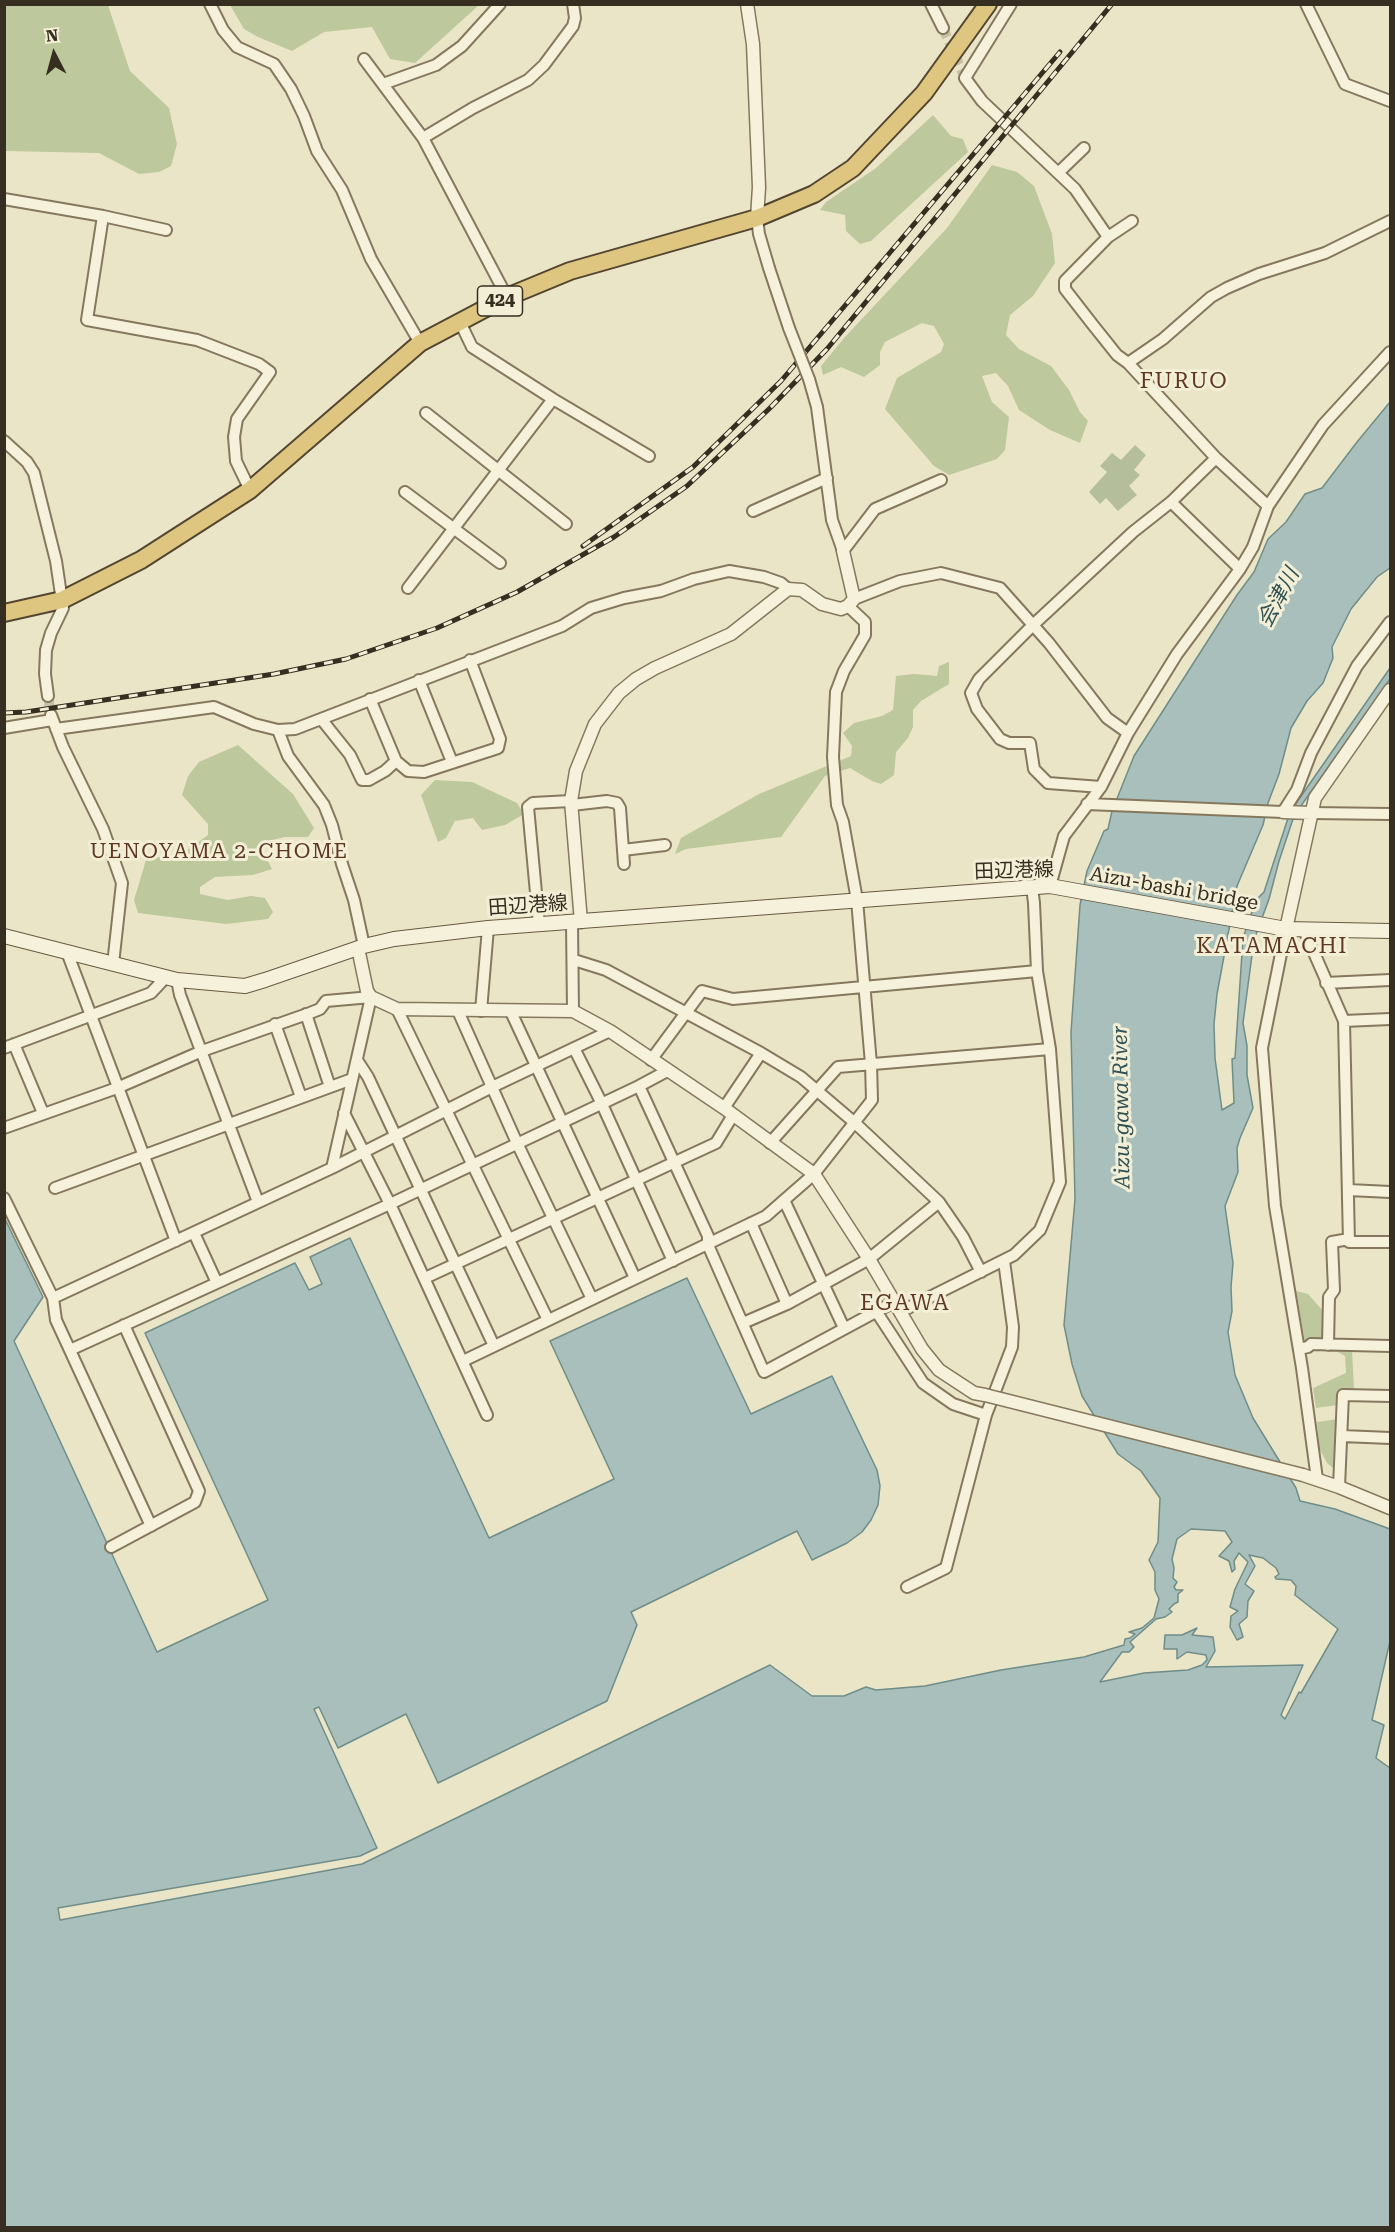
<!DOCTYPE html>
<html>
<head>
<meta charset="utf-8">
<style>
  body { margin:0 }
  #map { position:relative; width:1395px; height:2232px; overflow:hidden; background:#ebe5c7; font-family:"Roboto Serif",serif }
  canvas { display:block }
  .frame { position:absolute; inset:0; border:6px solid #362e20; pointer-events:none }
  .north { position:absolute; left:24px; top:24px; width:60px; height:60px; -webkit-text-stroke:4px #f3eed6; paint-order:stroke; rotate:354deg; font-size:16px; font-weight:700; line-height:24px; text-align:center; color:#362e20 }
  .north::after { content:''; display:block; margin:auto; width:21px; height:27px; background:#362e20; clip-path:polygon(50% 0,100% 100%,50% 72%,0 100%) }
</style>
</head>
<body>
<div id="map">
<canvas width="1395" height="2232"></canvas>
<div class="frame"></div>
<div class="north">N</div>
</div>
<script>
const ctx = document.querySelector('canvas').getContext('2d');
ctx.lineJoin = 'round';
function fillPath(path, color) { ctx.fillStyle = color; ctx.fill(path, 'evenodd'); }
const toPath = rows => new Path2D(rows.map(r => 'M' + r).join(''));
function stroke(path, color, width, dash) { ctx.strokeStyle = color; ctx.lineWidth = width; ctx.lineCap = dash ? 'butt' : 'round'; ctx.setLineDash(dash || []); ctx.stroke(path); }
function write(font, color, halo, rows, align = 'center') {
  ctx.font = font + ' "Roboto Serif","Noto Sans JP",serif'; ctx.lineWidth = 6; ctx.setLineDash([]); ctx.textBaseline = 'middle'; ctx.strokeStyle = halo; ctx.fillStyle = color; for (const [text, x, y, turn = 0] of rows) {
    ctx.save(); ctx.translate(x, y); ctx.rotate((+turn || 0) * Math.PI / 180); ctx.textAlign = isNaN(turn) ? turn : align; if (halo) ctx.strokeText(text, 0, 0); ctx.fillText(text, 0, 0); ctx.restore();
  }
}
const green = toPath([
  [5,4,108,5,130,71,169,108,177,144,171,166,159,172,139,174,99,153,5,151],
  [230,5,479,5,415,63,390,59,372,27,324,32,292,51,258,37,244,29],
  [933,115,951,136,963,139,968,152,871,241,860,244,846,231,845,215,820,210,826,202,876,168],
  [992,165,1017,172,1034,186,1052,234,1055,263,1033,296,1010,315,1006,335,1019,349,1051,366,1069,390,1080,412,1088,421,1080,443,1050,430,1019,410,1008,386,996,373,982,376,992,402,1009,417,1005,450,997,459,949,475,934,466,885,409,897,378,941,352,944,344,934,326,922,323,885,342,880,352,880,365,864,377,841,367,823,375,821,366,845,337,947,228],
  [949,662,949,684,921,701,913,710,913,727,908,738,896,752,894,775,881,784,872,781,850,768,825,776,781,837,686,849,675,854,681,838,759,794,851,756,852,746,843,733,854,723,882,716,893,710,896,676,914,674,937,676,939,666],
  [238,745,293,794,314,828,308,837,285,837,264,842,263,852,272,869,253,875,215,877,200,887,200,894,228,900,251,896,265,898,273,912,268,919,226,924,138,913,134,900,146,860,186,851,208,835,208,824,182,795,188,776,199,762],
  [435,780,472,782,517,803,524,814,505,825,482,830,473,818,455,821,446,838,438,842,421,795],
  [1296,1291,1308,1294,1325,1313,1324,1341,1305,1342],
  [1335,1348,1352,1349,1354,1389,1346,1390,1338,1395,1338,1405,1316,1408,1313,1388,1346,1373,1345,1356,1336,1351],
  [1338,1419,1337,1466,1334,1469,1327,1463,1319,1448,1317,1422]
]);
const cemetery = toPath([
  [1135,445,1146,455,1134,470,1140,475,1129,486,1137,495,1118,511,1106,498,1100,504,1089,492,1107,472,1100,466,1112,453,1121,460]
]);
const water = toPath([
  [1390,402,1390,568,1377,577,1351,609,1332,647,1333,658,1323,683,1307,701,1291,728,1279,774,1268,803,1263,825,1237,886,1217,994,1214,1024,1215,1058,1222,1110,1234,1103,1232,1059,1235,1058,1243,938,1256,900,1264,892,1289,815,1297,802,1390,668,1390,679,1303,803,1293,819,1279,861,1269,899,1254,940,1243,1023,1247,1046,1247,1075,1253,1108,1240,1138,1237,1148,1238,1172,1225,1206,1233,1263,1231,1287,1232,1311,1228,1332,1235,1375,1253,1418,1296,1488,1300,1501,1335,1509,1390,1529,1390,1641,1372,1720,1384,1725,1376,1758,1390,1768,1390,2227,5,2227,4,1217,43,1297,14,1341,157,1652,268,1600,145,1333,295,1263,309,1290,322,1284,310,1257,350,1238,489,1538,614,1479,550,1341,687,1278,751,1414,832,1376,877,1470,880,1486,878,1505,871,1520,862,1532,847,1543,812,1560,797,1531,631,1612,637,1625,607,1701,438,1783,406,1714,338,1748,319,1707,314,1709,377,1848,360,1856,58,1908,60,1920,362,1864,770,1665,812,1696,844,1696,866,1687,876,1690,925,1686,1001,1670,1084,1657,1124,1645,1125,1639,1130,1638,1135,1634,1129,1632,1142,1628,1154,1618,1159,1599,1155,1590,1155,1572,1149,1560,1158,1542,1160,1498,1141,1471,1118,1454,1082,1396,1072,1364,1064,1325,1075,1199,1071,1032,1080,905,1087,871,1104,831,1108,829,1112,811,1134,756,1237,595,1254,572,1268,539,1286,522,1305,494,1322,488,1357,442,1390,402],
  [1191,1529,1225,1531,1232,1542,1219,1556,1229,1561,1232,1572,1235,1569,1234,1561,1239,1553,1248,1562,1235,1589,1230,1607,1238,1611,1231,1616,1230,1627,1237,1640,1243,1637,1239,1624,1247,1617,1248,1601,1254,1591,1245,1584,1255,1566,1249,1555,1263,1558,1276,1568,1279,1574,1275,1577,1276,1579,1291,1580,1296,1586,1295,1595,1338,1629,1301,1693,1299,1692,1285,1719,1281,1715,1303,1665,1206,1667,1215,1651,1213,1637,1192,1635,1197,1628,1182,1635,1165,1635,1164,1649,1177,1649,1177,1659,1187,1652,1206,1655,1207,1660,1202,1665,1188,1670,1144,1673,1100,1682,1122,1652,1129,1652,1134,1647,1130,1642,1156,1619,1165,1617,1172,1612,1169,1609,1174,1604,1178,1602,1178,1594,1183,1590,1176,1590,1174,1587,1177,1582,1173,1578,1174,1568,1172,1559,1177,1539,1191,1529]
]);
const minorTunnel = toPath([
  [943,28,965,78],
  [48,696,51,715]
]);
const minor = toPath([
  [210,4,223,30,237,47,274,64,291,89,304,116,317,151,342,190,371,259,420,343],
  [931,4,943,28],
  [1011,4,965,78,982,101,1075,189,1108,237],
  [1306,4,1345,84,1390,101],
  [364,59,423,138,507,297],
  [383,84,436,65,462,46,500,4],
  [423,138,473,108,528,80,544,65,573,26,575,18,573,4],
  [1058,173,1084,148],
  [4,199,103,216,166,230],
  [103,216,87,320,197,340,259,364,270,372,237,419,234,437,236,461,250,490],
  [757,218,759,234,769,268,789,328],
  [460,322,472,347,553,399,649,456],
  [1128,363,1117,355,1093,325,1065,289,1065,281,1108,237,1132,221],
  [809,379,817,407,832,520,843,551],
  [426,413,566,524],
  [4,441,27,462,34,473,56,561,63,608,51,633,46,650,45,674,48,696],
  [405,492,500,563],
  [1171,502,1240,569],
  [1268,506,1216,458,1128,363,1163,339,1211,297,1227,288,1259,274,1325,253,1390,221],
  [753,511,827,478],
  [843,551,875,509,941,480],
  [408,588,553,399],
  [854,599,900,581,941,573,1000,588,1049,643,1107,718,1128,733],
  [419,680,452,762],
  [370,699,396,761,408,771,424,772,498,748,500,739,470,660],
  [51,715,63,747,103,829,122,883,113,964],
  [322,720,350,755,362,780,369,780,385,771,396,761],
  [4,728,52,720],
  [56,729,214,707,254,724,278,730,295,729,562,626,591,608,624,598,661,591,694,579,729,571,764,577,781,583,788,589],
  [278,730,288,756,324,805,332,825,342,864,354,900,364,946],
  [1101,787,1048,783,1034,769,1030,743,1009,743,1000,739,977,709,971,693,979,679,1033,625,1133,532,1171,502,1216,458],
  [1087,804,1283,812,1297,790,1311,753,1357,666,1390,622],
  [572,805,607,801,617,803,620,808,624,864],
  [1311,813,1390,814],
  [623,850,665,845],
  [1050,886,1064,836,1101,787,1128,733,1177,654,1240,569,1253,547,1268,506,1323,425,1390,352],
  [572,923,573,1011],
  [539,925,528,807,533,803,571,801],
  [1286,929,1262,1048,1275,1206,1302,1368,1317,1479],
  [1304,930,1344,1021,1349,1242,1390,1242],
  [67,952,176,1241],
  [574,960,606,970,761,1053,801,1077,855,1123,939,1202,963,1237,981,1272],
  [177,980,180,995,258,1202],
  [1326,983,1390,980],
  [397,1009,548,1320],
  [458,1011,517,1143,592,1299],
  [481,1011,488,928],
  [511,1012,635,1278],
  [306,1014,330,1087],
  [1344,1021,1390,1019],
  [275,1024,301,1097],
  [14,1044,43,1113],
  [4,1048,151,993,166,977],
  [574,1048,601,1102,673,1261],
  [357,1060,368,1077,494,1346],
  [651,1060,702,991,733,999,1037,971],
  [639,1086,708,1236,708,1245,764,1372,894,1302],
  [724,1108,761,1053],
  [344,1113,390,1204,487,1415],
  [4,1128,117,1088,202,1051,310,1013,320,1009,326,1001,371,997,332,1168],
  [770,1143,838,1067,1050,1049],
  [55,1188,352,1079],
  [1349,1190,1390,1192],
  [4,1198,53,1298,56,1320,151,1526],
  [784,1200,844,1328],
  [751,1223,787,1304],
  [194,1233,217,1283],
  [425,1278,716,1143,733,1115],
  [53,1298,332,1168,492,1087,610,1031],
  [876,1311,923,1383,953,1404,986,1415,1012,1347,1013,1327,1004,1261],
  [900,1312,1014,1255,1040,1230,1060,1182,1050,1049,1037,971,1034,903,1032,887],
  [743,1323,787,1304,869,1259,939,1202],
  [1328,1345,1329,1297,1334,1290,1332,1242,1349,1239],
  [1299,1349,1308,1347,1311,1344,1390,1346],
  [70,1350,390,1204,639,1086,667,1071],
  [463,1361,766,1216,814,1174,872,1100,871,1064,857,900,843,822,837,805,833,757,836,692,844,671,865,635,865,622,848,606],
  [1342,1436,1390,1438],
  [1339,1487,1343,1395,1390,1396],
  [111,1547,195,1502,199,1491,124,1325],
  [907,1587,946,1568,986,1415]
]);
const tertiary = toPath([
  [747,4,753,44,759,187,757,218],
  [1283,812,1311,813],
  [581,922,571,801,576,771,595,724,619,693,636,679,655,668,731,634,788,589,802,590,822,604,841,609,848,606,854,599,843,551],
  [1286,929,1315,798,1390,690],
  [358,948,367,991,371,997,397,1009,573,1011,610,1031,724,1108,814,1174,869,1259,922,1349,939,1370,974,1393,985,1395],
  [1303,1475,1339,1487,1390,1508]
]);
const secondary = toPath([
  [4,936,177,980,245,986,265,980,364,946,394,939,488,928,1050,886,1286,929,1390,931]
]);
const trunk = toPath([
  [4,613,62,600,141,560,250,490,420,343,507,297,570,271,757,218,814,194,853,168,924,93,988,4]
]);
const rail = toPath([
  [583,546,693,467,781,381,1060,52],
  [4,713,26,712,274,674,346,659,437,628,517,592,614,537,687,486,770,408,827,349,1112,4]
]);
const minorBridge = toPath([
  [789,328,809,379]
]);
const tertiaryBridge = toPath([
  [985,1395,1303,1475]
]);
const shields = [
  [500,301,45]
];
const shieldNames = [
  ["424",500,301]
];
const streetNames = [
  ["田辺港線",1014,871,-2],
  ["Aizu-bashi bridge",1174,889,10],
  ["田辺港線",528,906,-4]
];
const waterNames = [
  ["会津川",1279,598,-62],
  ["Aizu-gawa River",1122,1107,-91]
];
const neighbourhoodNames = [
  ["UENOYAMA 2-CHOME",219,852]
];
const quarterNames = [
  ["FURUO",1184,382],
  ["KATAMACHI",1272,947],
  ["EGAWA",905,1304]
];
fillPath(green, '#bdc89c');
fillPath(cemetery, '#b5be9a');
fillPath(water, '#a8bfbb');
stroke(water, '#6f8d89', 1.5);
stroke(minorTunnel, '#c7c0a6', 10, [10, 5]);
stroke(minor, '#85785e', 14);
stroke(tertiary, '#85785e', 15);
stroke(secondary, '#675941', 16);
stroke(trunk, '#534631', 20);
stroke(minor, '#f6f1da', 10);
stroke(tertiary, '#f6f1da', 12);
stroke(secondary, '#f6f1da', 14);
stroke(trunk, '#dec680', 16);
stroke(rail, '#362e20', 5);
stroke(rail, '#f3eed6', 3, [9]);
stroke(minorBridge, '#85785e', 14, []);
stroke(tertiaryBridge, '#85785e', 15, []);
stroke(minorBridge, '#f6f1da', 10);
stroke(tertiaryBridge, '#f6f1da', 12);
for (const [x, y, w] of shields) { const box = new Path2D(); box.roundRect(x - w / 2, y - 15, w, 30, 4.5); ctx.fillStyle = '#f3eed6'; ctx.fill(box); stroke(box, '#362e20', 1.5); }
write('bold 18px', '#362e20', null, shieldNames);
write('20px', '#362e20', '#f3eed6', streetNames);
write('italic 21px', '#315255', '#f3eed6', waterNames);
ctx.letterSpacing = '1.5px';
write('21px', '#5f3823', '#f3eed6', neighbourhoodNames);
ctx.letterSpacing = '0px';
ctx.letterSpacing = '1.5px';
write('22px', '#5f3823', '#f3eed6', quarterNames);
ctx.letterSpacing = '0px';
</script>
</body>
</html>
